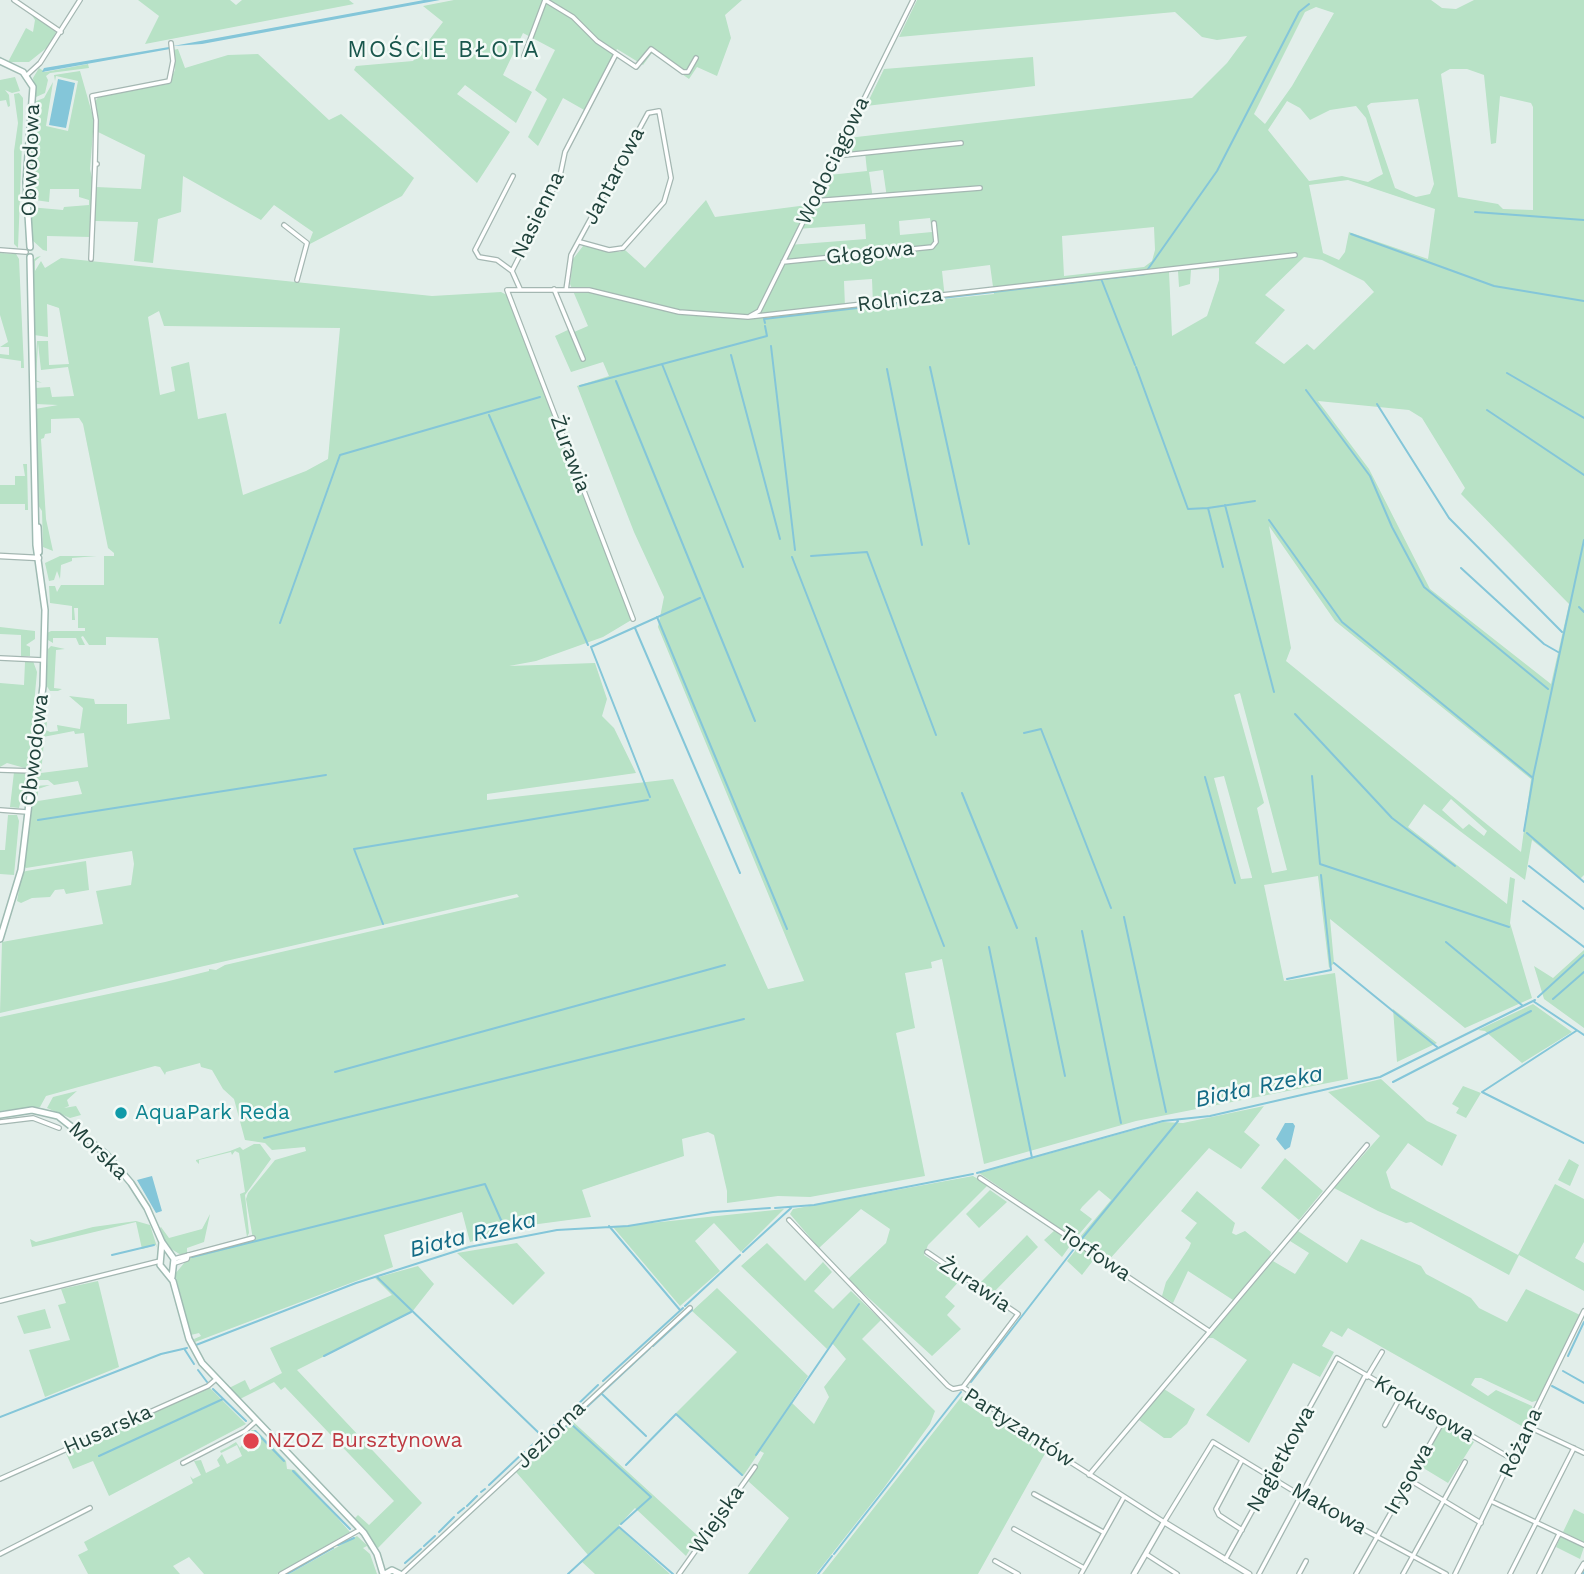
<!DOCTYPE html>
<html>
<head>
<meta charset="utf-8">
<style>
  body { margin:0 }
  canvas { display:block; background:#e2eeea }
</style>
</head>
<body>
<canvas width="1584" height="1574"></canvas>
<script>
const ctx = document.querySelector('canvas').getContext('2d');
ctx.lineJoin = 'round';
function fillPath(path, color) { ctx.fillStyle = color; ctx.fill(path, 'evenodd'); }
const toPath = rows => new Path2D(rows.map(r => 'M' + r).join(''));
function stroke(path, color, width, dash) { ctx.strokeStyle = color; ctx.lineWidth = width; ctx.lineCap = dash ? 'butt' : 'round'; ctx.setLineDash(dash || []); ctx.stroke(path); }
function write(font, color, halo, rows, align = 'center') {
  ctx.font = font + ' "Work Sans",sans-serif'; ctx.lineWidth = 5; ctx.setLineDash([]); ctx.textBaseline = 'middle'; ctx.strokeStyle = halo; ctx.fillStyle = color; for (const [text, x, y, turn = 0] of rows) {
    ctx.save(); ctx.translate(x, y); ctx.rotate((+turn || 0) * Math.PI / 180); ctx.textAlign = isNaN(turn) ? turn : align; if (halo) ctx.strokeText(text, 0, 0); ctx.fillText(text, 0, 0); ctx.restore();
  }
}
const green = toPath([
  [7,0,29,11,56,32,49,46,29,62,8,62,26,28,33,32,35,20,29,11],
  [138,0,230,0,236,5,242,0,349,0,354,4,145,44,159,16],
  [454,0,742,0,725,15,731,38,717,76,697,67,689,79,652,53,643,65,617,49,586,111,563,98,538,146,528,137,547,99,535,90,555,50,523,33,503,75,532,92,516,123,465,85,457,94,510,132,477,183,354,70,356,66,413,61,443,22,423,6],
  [917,0,1431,0,1442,8,1456,9,1474,0,1584,0,1584,875,1580,879,1532,840,1525,880,1424,804,1408,827,1507,904,1510,877,1515,879,1510,923,1532,998,1465,1028,1330,919,1334,963,1329,968,1318,876,1264,885,1284,981,1335,973,1348,1079,1136,1121,984,1164,942,959,931,962,932,968,905,973,915,1028,896,1033,925,1176,810,1197,778,1196,727,1203,727,1191,714,1135,708,1132,682,1139,684,1156,582,1190,591,1217,531,1225,470,1242,462,1212,384,1235,393,1267,195,1342,194,1339,201,1336,199,1333,191,1335,175,1274,190,1256,253,1239,246,1199,248,1193,275,1160,306,1151,305,1147,272,1150,265,1143,245,1140,234,1099,223,1089,212,1070,201,1067,200,1063,166,1072,165,1075,160,1067,155,1066,46,1096,40,1107,0,1111,0,1017,165,982,209,971,209,969,216,970,225,965,519,897,517,894,0,1013,2,942,103,924,96,891,131,885,134,864,132,851,26,868,24,866,35,786,50,785,38,789,38,801,82,794,78,781,54,785,48,780,36,780,39,744,48,740,44,742,41,773,88,767,84,733,75,734,74,731,43,737,41,724,47,722,46,730,50,732,58,731,57,725,80,729,83,708,69,696,94,699,95,704,127,704,127,724,170,719,158,638,106,637,106,645,89,645,83,636,81,637,85,645,79,645,76,638,53,638,53,643,48,640,47,633,51,631,85,631,85,628,78,628,78,608,74,608,75,620,72,620,72,606,50,603,49,586,55,586,57,592,61,585,104,585,104,556,114,556,114,553,108,548,83,424,79,418,51,419,51,433,45,434,44,438,41,439,46,519,53,551,43,547,42,511,38,505,35,409,58,405,35,404,35,388,50,387,52,397,74,396,68,367,41,370,38,343,36,380,42,383,34,381,37,341,48,341,49,365,69,364,59,308,47,304,48,337,34,335,33,260,37,257,41,256,35,261,35,271,41,261,45,268,61,258,432,296,501,292,507,295,633,619,603,637,536,661,509,666,595,663,607,699,602,716,614,728,636,773,487,794,487,800,673,779,768,989,804,981,658,627,664,597,634,532,577,386,609,376,603,362,571,372,555,336,572,328,574,332,588,326,570,284,573,259,583,246,619,252,625,250,645,268,706,200,715,217,815,204,829,175,867,171,865,152,839,154,848,138,1192,98,1227,63,1247,36,1217,40,1202,37,1175,12,899,37],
  [1316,7,1334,13,1292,86,1265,124,1254,114,1305,12],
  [1450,69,1467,69,1484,75,1491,144,1496,143,1500,96,1531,103,1533,107,1533,210,1503,209,1498,204,1458,197,1441,74],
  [1418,99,1434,184,1430,194,1416,197,1395,188,1367,106,1371,103],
  [1287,101,1300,108,1310,120,1330,110,1356,106,1366,118,1383,174,1368,182,1342,176,1309,181,1268,130],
  [883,170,887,198,873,199,869,172],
  [1348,180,1435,209,1428,259,1349,232,1345,252,1339,260,1323,253,1309,185],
  [930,218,932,232,900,235,899,221],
  [865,224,866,239,789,245,797,229],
  [1154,227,1155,250,1152,261,1144,267,1064,276,1062,236],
  [1304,257,1322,260,1364,281,1374,292,1314,350,1307,344,1284,364,1255,343,1285,310,1265,295],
  [990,265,994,294,945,299,942,271],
  [1219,268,1219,280,1207,316,1172,336,1169,272,1178,271,1179,287,1190,284,1191,270],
  [872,279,873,305,845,307,844,281],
  [159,311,164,326,340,328,328,459,306,471,243,495,226,413,198,419,189,362,171,367,175,391,160,395,148,317],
  [1318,401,1409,410,1422,418,1465,488,1461,494,1569,604,1551,684,1430,589,1369,469],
  [1269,526,1335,621,1531,779,1521,852,1286,661,1291,648],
  [1240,693,1287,870,1272,873,1257,808,1264,803,1234,695],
  [1224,776,1252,877,1252,878,1241,879,1214,778],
  [1451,799,1487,831,1484,836,1469,824,1463,829,1442,810],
  [178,49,185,68,228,55,258,54,329,120,341,114,414,178,402,196,308,245,313,232,274,205,261,220,183,176,181,212,158,219,153,263,134,261,138,222,95,221,96,187,141,189,145,155,98,132,94,103,99,96,168,84,175,70,173,50],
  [1033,57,1035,86,866,106,884,69],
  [88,64,89,68,50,73,46,76,48,80,45,93,36,97,33,78,39,68,45,72],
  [80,71,94,120,90,169,93,182,91,237,47,236,47,251,43,250,31,239,29,207,63,210,64,207,89,205,89,200,79,197,79,189,50,189,49,202,28,199,31,129,36,101,44,98,53,82,46,126,68,131,78,81,56,76,55,81,54,75],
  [15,77,20,91,12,93,5,90,9,95,10,106,8,107,6,100,0,101,0,80],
  [19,93,23,98,23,117,18,248,14,244,14,151,18,123,14,94],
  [0,253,16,254,19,259,24,368,21,368,21,361,0,358,0,354,9,355,9,347,0,347,8,342,0,315],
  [23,464,27,464,28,510,25,510,25,504,0,504,0,485,15,485,15,476,25,476],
  [60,556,97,556,72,558,72,561,61,565,60,579,57,571,54,580,49,581,45,563],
  [0,627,35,631,35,639,26,645,30,647,30,656,21,656,21,635,0,634],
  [51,646,65,649,56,650,54,688,62,689,58,691,50,691,46,685,48,649],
  [4,660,33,661,37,672,28,769,7,763,0,767,0,683,24,685,25,662],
  [14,772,27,773,19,808,10,807],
  [8,815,17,815,19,821,14,875,0,874,0,850,5,850],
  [86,861,89,890,66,894,64,889,55,890,50,897,32,898,21,903,17,901,22,873,26,871],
  [1584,950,1584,1028,1544,999,1534,966,1553,978],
  [1533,1004,1572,1032,1522,1063,1485,1031,1478,1030],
  [1393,1009,1437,1043,1397,1062],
  [1381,1079,1427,1121,1457,1135,1442,1166,1408,1143,1386,1172,1391,1188,1518,1255,1555,1184,1584,1199,1584,1242,1575,1258,1584,1263,1584,1291,1519,1255,1509,1275,1411,1222,1406,1223,1378,1211,1334,1188,1380,1136,1328,1092],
  [1463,1086,1481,1093,1466,1118,1456,1113,1459,1108,1452,1104],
  [77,1091,67,1100,69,1106,64,1108,76,1106,81,1115,70,1118,47,1108,53,1097],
  [1264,1106,1244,1132,1260,1145,1241,1169,1209,1148,1108,1261,1081,1243,1080,1237,1111,1200,1099,1190,1082,1207,1080,1210,1092,1219,1075,1239,979,1173,1163,1122,1183,1123],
  [254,1144,260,1144,271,1159,245,1195,249,1233,247,1237,240,1194,245,1192,239,1153,235,1151,232,1155,231,1152,199,1160,199,1164,196,1161,196,1160,230,1151,240,1147,243,1150],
  [1285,1158,1323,1191,1299,1220,1261,1188],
  [1569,1159,1579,1165,1570,1186,1558,1180],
  [973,1176,988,1185,928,1245,924,1255,961,1279,945,1297,955,1306,947,1315,961,1329,932,1356,848,1279,886,1243,890,1229,861,1209,819,1248,790,1214,793,1209],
  [990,1190,1007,1202,979,1228,966,1214],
  [1197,1191,1235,1223,1232,1233,1236,1235,1245,1231,1271,1252,1270,1256,1233,1300,1188,1271,1173,1303,1162,1296,1166,1282,1189,1248,1191,1243,1185,1238,1197,1223,1181,1211],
  [784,1209,741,1252,714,1223,695,1241,720,1271,680,1306,613,1227],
  [210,1214,204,1242,187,1248,187,1254,181,1255,168,1247,160,1228,161,1227,169,1238,202,1229],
  [136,1221,150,1225,158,1250,156,1245,142,1249,136,1222,32,1247,30,1239,36,1242,93,1227],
  [1055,1230,1072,1243,1062,1257,1044,1240],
  [1298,1231,1347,1263,1361,1239,1421,1266,1426,1274,1471,1298,1479,1308,1507,1322,1526,1289,1580,1315,1539,1400,1532,1402,1481,1378,1475,1378,1471,1385,1488,1396,1496,1390,1532,1406,1533,1411,1525,1428,1348,1328,1342,1337,1331,1331,1322,1346,1334,1352,1320,1377,1293,1363,1249,1443,1206,1415,1247,1360,1213,1338,1208,1338,1273,1261,1295,1274,1309,1253,1290,1241],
  [1027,1235,1038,1247,992,1294,980,1286,981,1282],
  [517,1243,545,1273,513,1305,457,1253],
  [767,1243,805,1281,823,1262,832,1272,814,1291,833,1309,851,1291,881,1320,862,1339,935,1411,930,1424,883,1489,816,1574,748,1574,789,1518,748,1481,764,1453,760,1451,743,1476,675,1414,737,1352,692,1311,717,1288,808,1376,791,1402,814,1424,829,1397,824,1387,846,1359,832,1343,827,1349,741,1266],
  [1079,1246,1095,1258,1082,1275,1067,1261],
  [418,1266,434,1284,412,1312,297,1370,422,1503,378,1548,355,1518,358,1515,369,1525,394,1501,285,1387,281,1390,274,1382,240,1399,229,1388,245,1380,250,1390,282,1373,270,1348,392,1295,375,1278],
  [98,1281,119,1367,45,1397,29,1350,70,1340,58,1305,66,1303,61,1289],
  [45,1309,51,1328,24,1334,17,1316],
  [210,1388,246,1424,109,1496,93,1461,73,1469,65,1451],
  [1164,1389,1195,1409,1187,1424,1171,1438,1164,1438,1139,1420],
  [962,1396,967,1404,985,1417,993,1417,1047,1450,978,1574,822,1574],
  [571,1420,698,1536,686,1556,635,1508,620,1524,618,1527,670,1574,595,1574,581,1561,588,1555,516,1472],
  [1444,1424,1474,1442,1448,1483,1420,1466],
  [251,1430,256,1430,269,1443,286,1461,287,1469,295,1470,350,1532,277,1574,204,1574,189,1557,173,1566,180,1574,88,1574,78,1555,88,1550,84,1542,193,1483,190,1476,193,1479,201,1475,194,1461,201,1460,206,1473,220,1466,217,1460,222,1454,227,1464,242,1456,237,1445,221,1453,220,1451,228,1447,236,1442,240,1448,243,1443,248,1452,258,1447],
  [1574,1509,1584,1514,1584,1543,1563,1532],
  [357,1536,369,1547,370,1549,369,1550,367,1546,363,1548,370,1554,377,1574,289,1574],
  [1561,1536,1584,1547,1580,1559,1556,1547]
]);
const water = toPath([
  [424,0,440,0,202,44,173,46],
  [169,47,170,49,42,72,44,68],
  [58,79,75,83,66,128,49,125],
  [1285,1123,1293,1123,1295,1126,1290,1147,1285,1150,1276,1139],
  [152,1176,162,1211,156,1213,137,1180]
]);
const stream = toPath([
  [1475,212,1584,220],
  [1351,234,1494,286,1584,301],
  [1148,269,1217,171,1299,12,1309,4],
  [1102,281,1135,365],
  [765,323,764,319,1146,274],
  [771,346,795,550],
  [731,355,780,539],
  [662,364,743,567],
  [930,367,969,544],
  [1136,367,1188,509,1208,508],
  [887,369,922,545],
  [1507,373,1584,418],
  [616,381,755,721],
  [580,386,767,336,765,326],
  [1306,390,1370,476,1392,527,1424,587,1548,689],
  [1377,404,1449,518,1562,632],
  [1487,410,1584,475],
  [489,415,588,645],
  [1225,505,1274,692],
  [1269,520,1342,622,1533,778,1524,831],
  [811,556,867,552,936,735],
  [792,557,944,946],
  [1223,567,1208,508,1255,501],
  [1461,568,1544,644,1558,652],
  [1579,607,1584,612],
  [657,617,787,929],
  [280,623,340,455,540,397],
  [635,628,740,873],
  [1295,714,1392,818,1455,866],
  [1024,733,1041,729,1111,908],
  [1312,776,1320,864,1509,927],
  [1205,777,1235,883],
  [1533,777,1584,540],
  [962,793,1017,928],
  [650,797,591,647,700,598],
  [38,820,326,775],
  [1527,833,1584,882],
  [1529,866,1584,909],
  [1523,901,1584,947],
  [1124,917,1166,1112],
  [383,924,354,849,648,800],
  [1082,931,1121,1123],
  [1036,938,1065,1076],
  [1446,942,1523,1006],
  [989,947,1032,1158],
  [1334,963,1437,1047],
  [1287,979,1331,970,1321,875],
  [1538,997,1584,955],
  [1553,999,1584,972],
  [1533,1001,1584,1035],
  [1576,1031,1482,1092,1584,1143],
  [335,1072,725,965],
  [1393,1082,1531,1011],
  [264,1138,744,1019],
  [977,1173,1163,1121,1210,1116,1380,1077,1535,1000],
  [775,1208,814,1205,973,1174],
  [609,1226,680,1310],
  [1080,1241,1178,1121],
  [743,1252,791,1208],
  [112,1255,154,1245],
  [192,1257,485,1184,505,1229],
  [377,1277,542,1436],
  [685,1306,740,1255],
  [196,1345,356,1283,469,1247,557,1230,628,1226,713,1212,770,1208],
  [653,1346,692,1310],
  [185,1350,194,1364],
  [324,1356,411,1312],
  [1568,1356,1584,1322],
  [198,1370,207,1382],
  [1563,1371,1584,1383],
  [603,1381,683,1308],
  [971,1382,1077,1245],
  [1552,1386,1584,1403],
  [213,1389,246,1421],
  [602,1394,646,1436],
  [574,1408,598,1385],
  [569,1412,571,1410],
  [0,1417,161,1354,187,1348],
  [574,1419,650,1348],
  [570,1423,651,1497,621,1524],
  [255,1431,284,1461],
  [547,1432,566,1414],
  [528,1449,543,1435],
  [756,1455,859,1304],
  [99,1456,223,1399],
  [626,1465,676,1414,742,1475],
  [521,1467,571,1422],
  [293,1471,350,1529],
  [489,1485,524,1452],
  [481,1492,485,1489],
  [467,1506,477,1496],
  [458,1513,464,1508],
  [439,1532,454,1517],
  [338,1545,354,1538],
  [424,1546,435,1536],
  [834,1554,961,1392],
  [405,1563,421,1549],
  [287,1574,333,1548],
  [568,1574,619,1527,673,1574],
  [818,1574,832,1556],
  [1583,1574,1584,1572]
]);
const minor = toPath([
  [14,0,61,32],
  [545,0,573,17,597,41,636,67,651,49,683,72,688,72,696,58],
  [524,56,545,0],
  [27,75,40,63,80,0],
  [835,156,961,143],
  [95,164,96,120,92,96,169,81,173,61,171,43],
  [513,176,475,250,479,257,497,260,512,271,520,289],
  [813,201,980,188],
  [284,225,307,243,297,280],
  [0,250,26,252],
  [91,259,95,164,97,164],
  [783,262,932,247,936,242,934,223],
  [512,271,560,176,565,152,616,54],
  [554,289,583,359],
  [566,290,571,255,648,113,659,111,671,178,664,202,623,248,609,250,580,242],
  [750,316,759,311,913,0],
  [633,619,507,290,589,290,679,312,748,317,1295,255],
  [0,658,43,660],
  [0,770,33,771],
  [0,810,27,812],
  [0,1122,33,1118,59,1128],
  [980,1178,1209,1331],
  [789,1220,948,1386,953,1389,963,1387],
  [927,1252,1018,1314,963,1387],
  [174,1259,253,1238],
  [175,1263,187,1259,188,1255],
  [0,1301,160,1261],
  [1367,1377,1382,1352],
  [963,1387,1039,1442,1164,1522,1213,1442,1300,1495,1446,1574],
  [1385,1425,1401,1396],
  [1529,1427,1584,1453],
  [1242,1460,1216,1509,1219,1515,1242,1530],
  [183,1463,245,1431,255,1422],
  [1089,1475,1367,1145],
  [0,1479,208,1386,215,1380],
  [1408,1479,1481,1523],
  [1034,1494,1103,1532],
  [1493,1502,1584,1545],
  [1014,1529,1084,1568],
  [0,1554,90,1508],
  [1146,1554,1177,1574],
  [1225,1560,1337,1358,1512,1459],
  [995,1561,1018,1574],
  [281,1574,361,1529],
  [402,1574,690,1308],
  [679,1574,755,1467],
  [1081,1574,1124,1497],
  [1259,1574,1365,1376],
  [1299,1574,1306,1561],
  [1356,1574,1443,1421],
  [1403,1574,1465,1462],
  [1455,1574,1584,1311],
  [1510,1574,1574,1448],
  [1539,1574,1559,1534]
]);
const tertiary = toPath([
  [0,556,39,558],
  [1134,1574,1164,1522,1249,1574],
  [1578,1574,1584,1564]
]);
const secondary = toPath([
  [0,61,23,72,33,87,26,182,30,247],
  [38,527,39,552],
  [0,939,21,870,43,686,45,610,36,545,30,257],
  [0,1115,32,1110,58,1116,107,1155,131,1183,147,1208,162,1242,174,1259,172,1277],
  [162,1242,160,1265,173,1281,189,1339,202,1363,364,1533,377,1554,383,1574],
  [385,1574,392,1570,400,1574]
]);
const markers = [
  [121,1113,7,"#0f9aa8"],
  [251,1441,9,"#e0444e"]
];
const streetNames = [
  ["Obwodowa",31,160,-88],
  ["Wodociągowa",833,161,-64],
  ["Jantarowa",614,176,-62],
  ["Nasienna",538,215,-64],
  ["Głogowa",870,253,-6],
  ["Rolnicza",900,300,-7],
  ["Żurawia",570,454,70],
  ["Obwodowa",35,750,-83],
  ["Morska",98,1151,44],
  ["Torfowa",1095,1254,34],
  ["Żurawia",975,1285,34],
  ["Krokusowa",1424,1409,30],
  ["Partyzantów",1019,1428,33],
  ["Husarska",108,1430,-24],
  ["Jeziorna",551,1435,-44],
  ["Różana",1521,1443,-65],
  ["Nagietkowa",1281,1459,-61],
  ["Irysowa",1409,1479,-61],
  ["Makowa",1329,1509,30],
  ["Wiejska",717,1520,-55]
];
const cultureNames = [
  ["AquaPark Reda",135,1113]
];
const healthNames = [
  ["NZOZ Bursztynowa",267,1441]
];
const neighbourhoodNames = [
  ["MOŚCIE BŁOTA",444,50]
];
const waterNames = [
  ["Biała Rzeka",1259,1087,-12],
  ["Biała Rzeka",473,1235,-14]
];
fillPath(green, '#b8e2c6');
fillPath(water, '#84c6d9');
stroke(stream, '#84c6d9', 2);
stroke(minor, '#a4b7b2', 6);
stroke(tertiary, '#a4b7b2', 7);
stroke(secondary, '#9fbbb3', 8);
stroke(minor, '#fff', 3.5);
stroke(tertiary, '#fff', 4.5);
stroke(secondary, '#fff', 5);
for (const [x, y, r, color] of markers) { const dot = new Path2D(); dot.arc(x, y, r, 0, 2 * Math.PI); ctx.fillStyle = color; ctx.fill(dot); stroke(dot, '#f3faf7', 2.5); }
write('21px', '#20423b', '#f3faf7', streetNames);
write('21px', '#0d838f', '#f3faf7', cultureNames, 'left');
write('21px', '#be3a42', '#f3faf7', healthNames, 'left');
ctx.letterSpacing = '2px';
write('23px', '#19564c', '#f3faf7', neighbourhoodNames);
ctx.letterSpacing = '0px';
write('italic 23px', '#126a85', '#f3faf7', waterNames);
</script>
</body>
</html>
